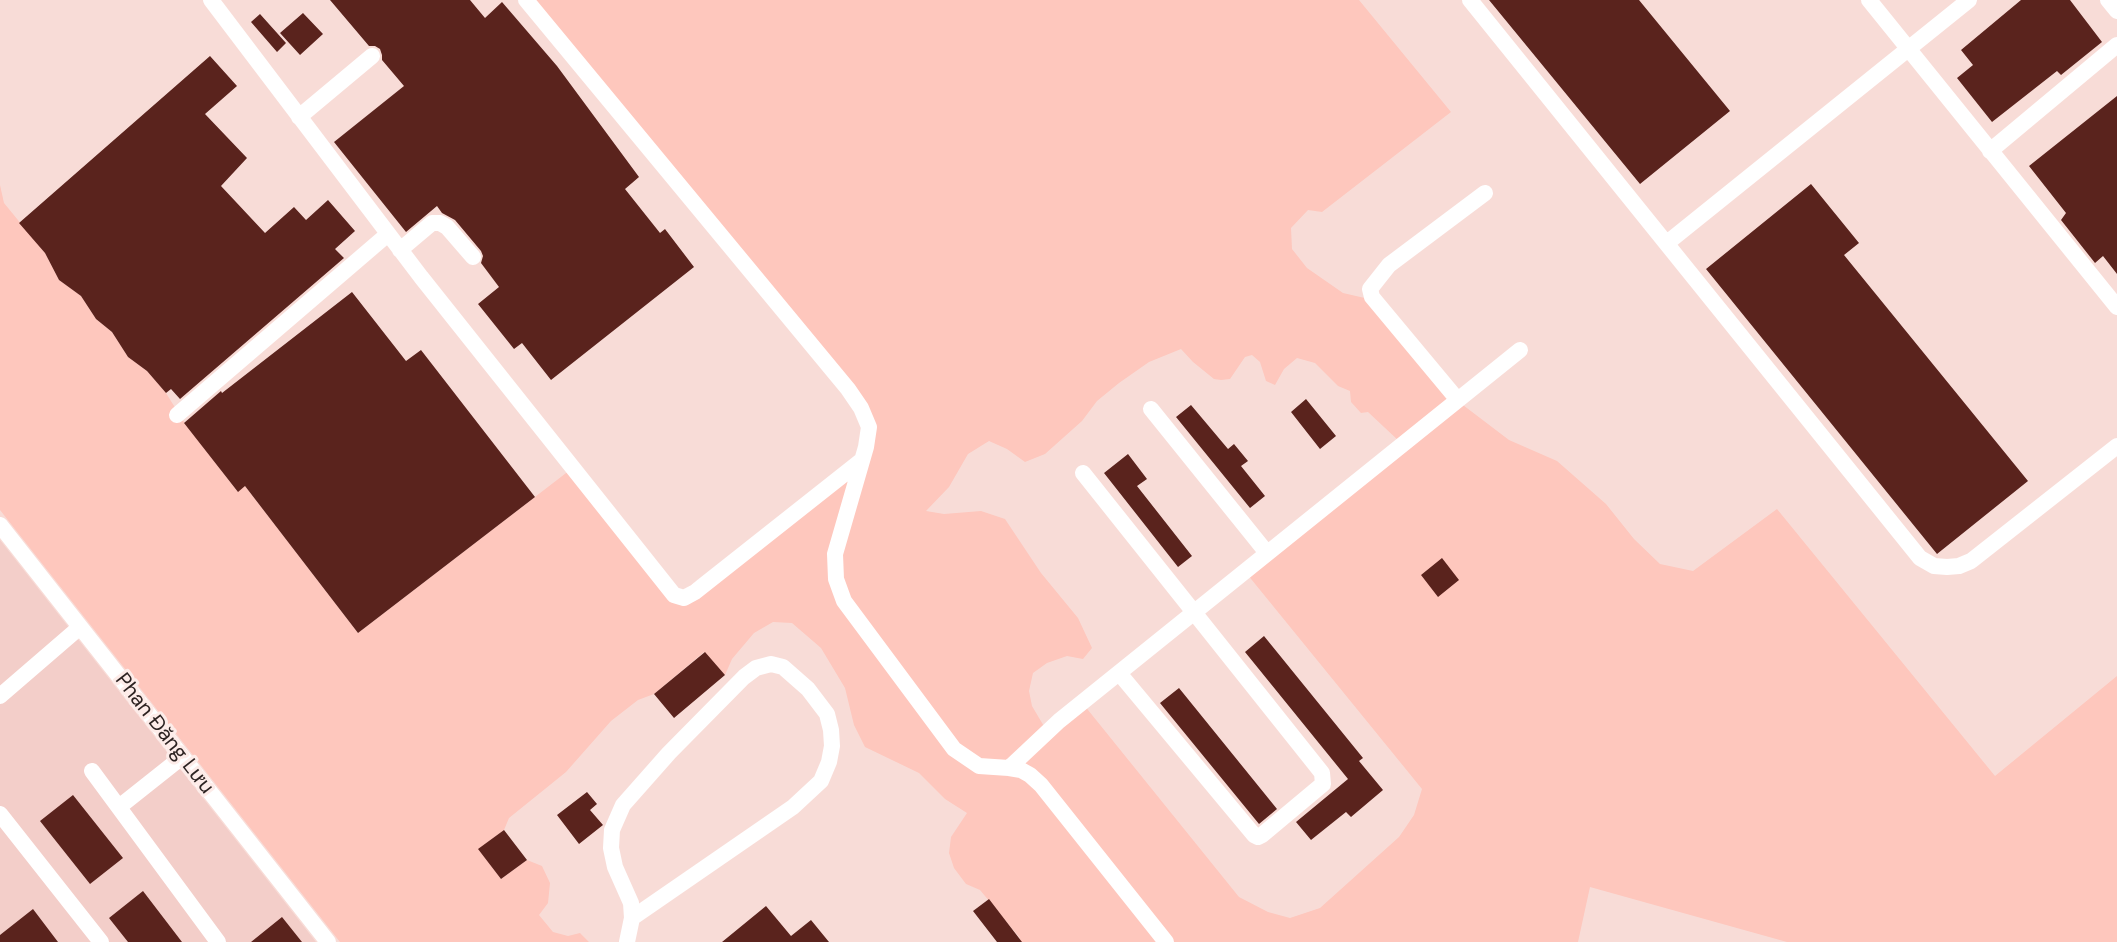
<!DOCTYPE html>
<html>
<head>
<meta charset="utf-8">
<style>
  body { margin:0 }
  canvas { display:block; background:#f8dcd7 }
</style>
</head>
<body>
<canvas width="2117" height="942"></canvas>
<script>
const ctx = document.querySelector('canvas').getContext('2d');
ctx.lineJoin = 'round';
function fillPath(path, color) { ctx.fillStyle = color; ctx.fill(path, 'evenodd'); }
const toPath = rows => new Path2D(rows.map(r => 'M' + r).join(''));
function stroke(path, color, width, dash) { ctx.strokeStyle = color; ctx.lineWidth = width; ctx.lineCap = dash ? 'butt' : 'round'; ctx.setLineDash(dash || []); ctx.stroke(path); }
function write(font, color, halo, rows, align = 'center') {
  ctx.font = font + ' "DM Sans",sans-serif'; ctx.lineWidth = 6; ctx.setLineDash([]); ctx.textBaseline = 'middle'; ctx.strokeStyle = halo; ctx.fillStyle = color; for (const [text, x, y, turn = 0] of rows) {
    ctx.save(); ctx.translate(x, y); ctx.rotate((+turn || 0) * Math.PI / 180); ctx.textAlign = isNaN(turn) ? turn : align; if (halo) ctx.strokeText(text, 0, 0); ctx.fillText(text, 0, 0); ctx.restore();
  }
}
const built = toPath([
  [0,540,177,765,316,942,0,942]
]);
const green = toPath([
  [531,0,1359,0,1451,112,1322,212,1308,210,1291,228,1292,249,1307,268,1343,293,1369,299,1452,399,1400,442,1368,412,1361,413,1351,402,1350,391,1338,386,1315,363,1297,358,1284,369,1275,385,1266,381,1260,362,1252,355,1245,357,1230,379,1221,380,1214,379,1193,362,1181,349,1149,362,1119,383,1097,401,1082,421,1045,454,1025,462,1007,449,989,441,968,454,949,487,926,511,944,514,981,511,1005,519,1041,573,1078,618,1092,648,1083,659,1067,656,1047,663,1033,673,1029,691,1032,706,1045,728,1007,763,967,756,847,600,838,554,873,426],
  [0,185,4,203,45,253,59,280,81,296,96,319,112,332,128,357,147,371,166,393,184,422,237,491,245,486,358,633,570,470,672,598,856,470,832,580,952,753,1028,778,1161,942,1016,942,1020,938,980,890,966,884,954,868,949,853,951,837,967,813,945,799,919,773,865,747,854,725,845,688,821,648,792,623,773,622,754,633,732,659,725,675,704,652,654,694,638,700,611,721,566,772,509,818,504,830,479,849,501,879,527,860,542,866,550,883,548,903,539,915,553,932,568,936,580,933,589,942,340,942,0,510],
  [1459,402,1509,440,1557,461,1606,504,1634,539,1660,564,1693,571,1777,509,1995,776,2117,676,2117,942,1787,942,1590,887,1578,942,1171,942,1022,766,1084,705,1239,897,1268,912,1290,918,1320,908,1399,837,1414,815,1422,789,1247,574]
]);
const building = toPath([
  [330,0,470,0,485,18,502,2,557,66,639,177,625,189,660,233,665,229,694,267,551,380,522,343,514,349,478,304,499,287,481,263,483,256,481,251,455,220,442,213,437,206,406,232,334,142,404,86,382,60,382,55,380,49,375,46,369,46],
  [1489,0,1639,0,1730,111,1640,184],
  [2021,0,2070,0,2102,42,2061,75,2057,71,1992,122,1957,78,1973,65,1961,50],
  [303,13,323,34,300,55,280,33],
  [260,14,286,43,277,52,251,22],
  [210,56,237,86,205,114,247,158,221,186,265,233,294,207,306,220,328,200,355,231,335,249,344,258,180,399,171,389,166,393,147,371,128,357,112,332,96,319,81,296,59,280,45,253,19,223],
  [2117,96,2117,274,2103,256,2095,263,2061,220,2066,213,2029,166],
  [1811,184,1859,243,1844,255,2028,481,1937,554,1706,269],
  [352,292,406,361,421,350,535,497,358,633,245,486,238,492,184,423,221,391,222,393],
  [1306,399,1336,436,1320,449,1291,412],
  [1191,405,1228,449,1234,444,1248,461,1241,466,1265,496,1250,508,1176,417],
  [1128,454,1147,479,1137,486,1192,556,1178,567,1104,473],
  [1442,558,1459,580,1438,597,1421,575],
  [1264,636,1363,758,1359,761,1383,790,1351,817,1346,812,1311,840,1296,822,1348,779,1245,652],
  [705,652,725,675,674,718,654,694],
  [1179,688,1277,809,1259,824,1160,703],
  [587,792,597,804,590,810,603,825,579,844,557,815],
  [73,795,123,858,90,884,40,821],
  [504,830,527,860,501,879,478,849],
  [143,891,182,942,128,942,109,918],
  [989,899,1022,942,997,942,973,911],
  [766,906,791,936,811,920,829,942,722,942],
  [33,909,58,942,0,942,0,935],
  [282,917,302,942,251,942]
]);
const minor = toPath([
  [211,0,421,277,674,595,684,598,695,592,862,460],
  [526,0,848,389,861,408,869,427,866,447,835,554,836,579,844,601,954,749,979,766,1009,768,1021,770,1030,775,1041,785,1166,942],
  [1470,0,1920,558,1934,566,1947,567,1959,566,1971,561,2117,446],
  [1869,0,2117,307],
  [2108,0,2117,11],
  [299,117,372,56],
  [1990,151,2117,45],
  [1667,243,1969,0],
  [400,250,432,223,440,223,447,227,473,257],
  [1457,399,1372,297,1370,289,1389,265,1485,193],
  [1151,409,1267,553],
  [177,415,388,234],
  [1083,473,1322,773,1323,784,1262,835,1258,837,1254,835,1119,673],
  [0,525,328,942],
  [0,696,80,627],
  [1009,768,1059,721,1520,350],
  [92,771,218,942],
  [119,807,182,757],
  [0,814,101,942],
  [627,942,632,918,631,903,615,867,611,848,612,830,623,805,669,753,744,677,756,668,771,664,783,667,808,689,827,714,831,730,832,746,829,762,821,781,793,807,632,918]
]);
const streetNames = [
  ["Phan Đăng Lưu",164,734,52]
];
fillPath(built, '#f3cec9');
fillPath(green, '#fec7bd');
fillPath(building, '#5a231d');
stroke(minor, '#fff', 16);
write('21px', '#2d2322', '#fdece9', streetNames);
</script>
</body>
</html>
